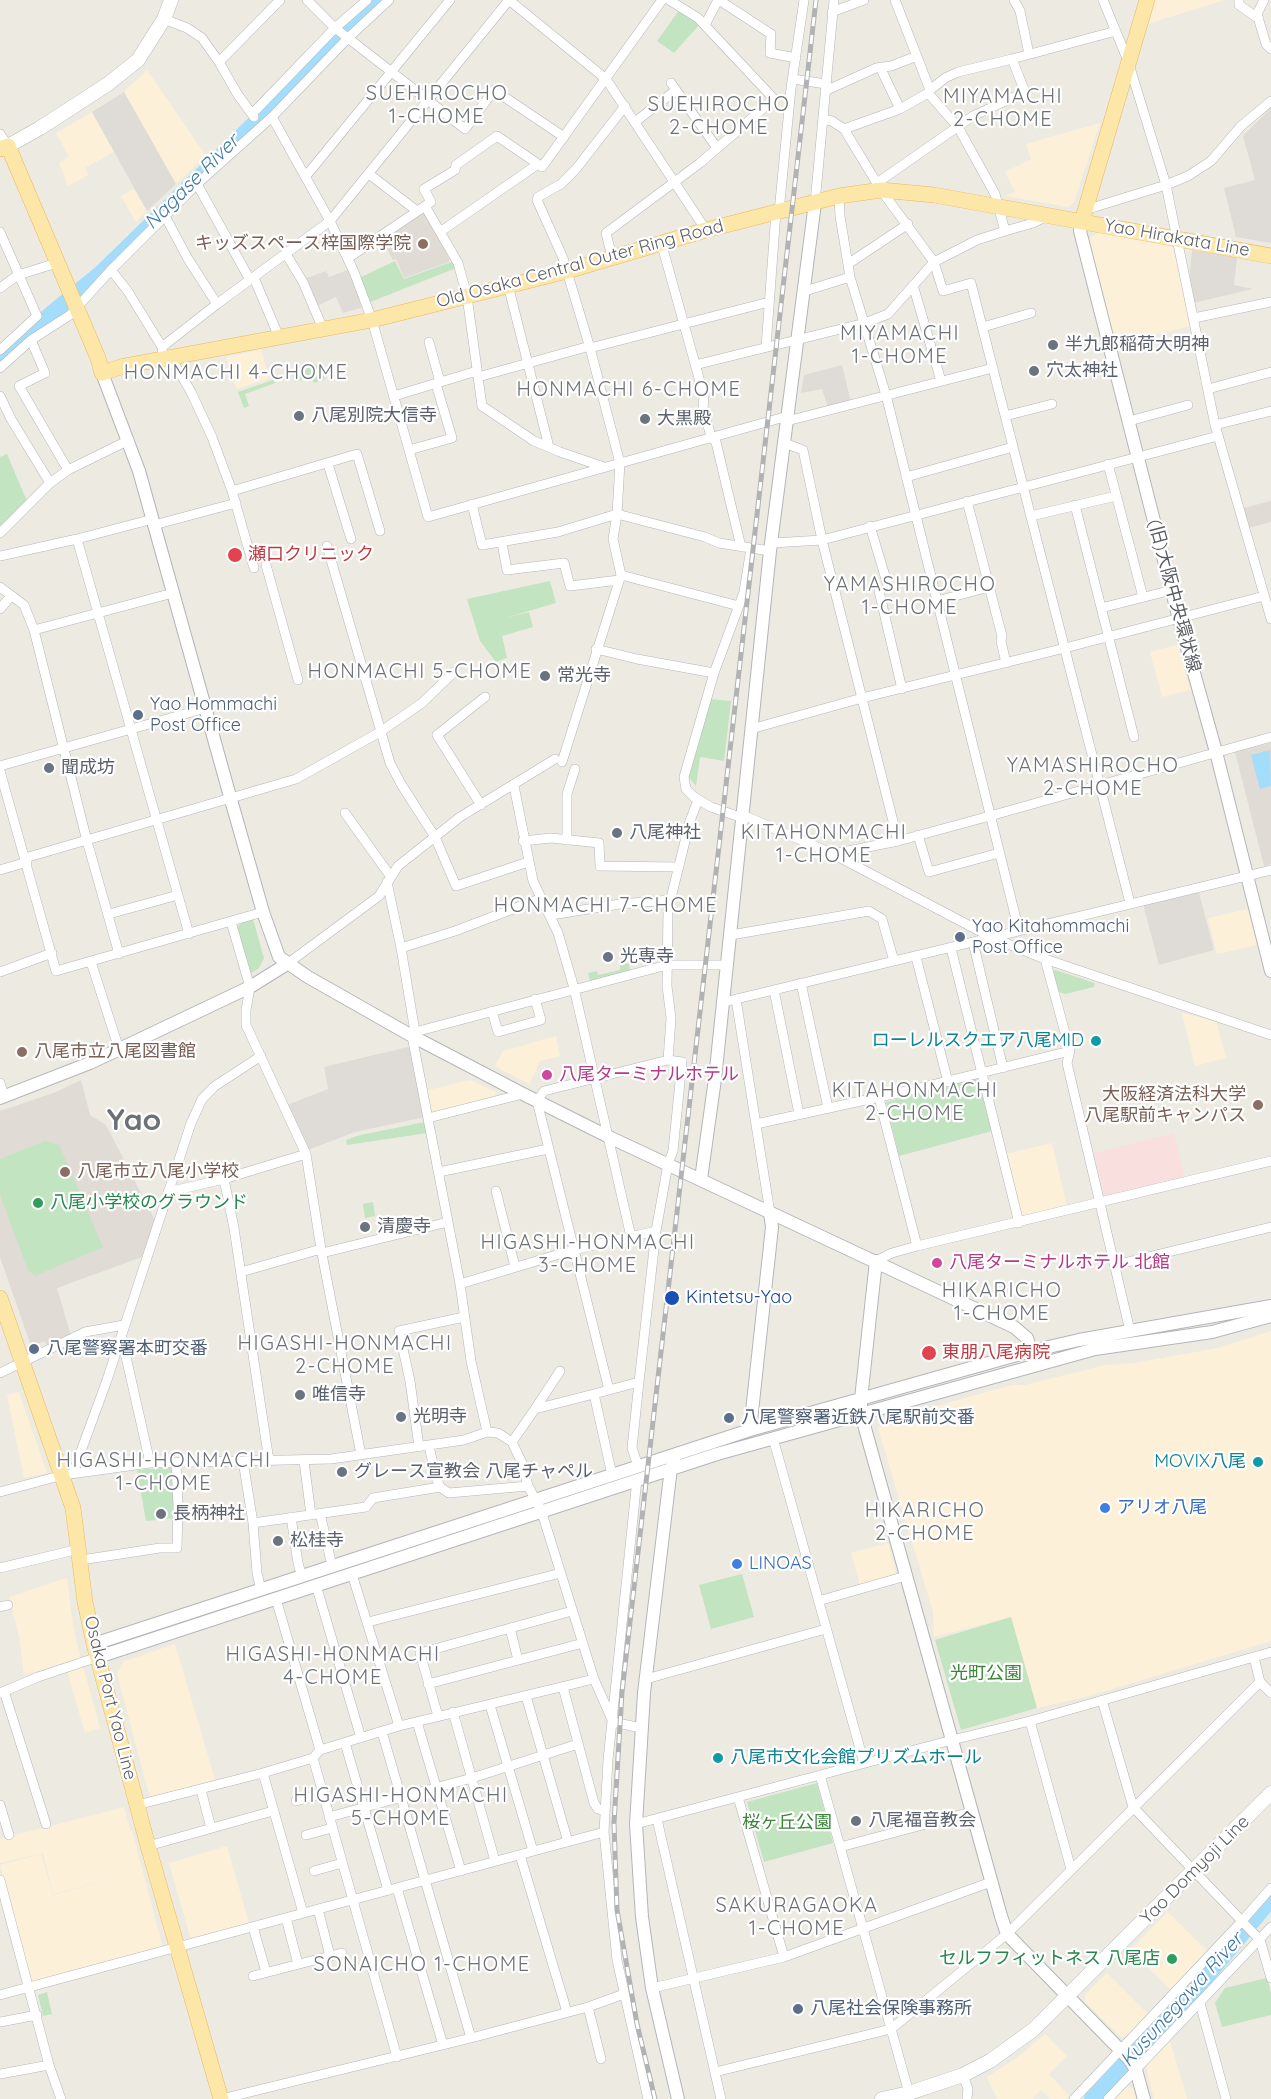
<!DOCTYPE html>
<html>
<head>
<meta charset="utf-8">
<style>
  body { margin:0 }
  canvas { display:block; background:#edeae2 }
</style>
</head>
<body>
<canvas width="1271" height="2099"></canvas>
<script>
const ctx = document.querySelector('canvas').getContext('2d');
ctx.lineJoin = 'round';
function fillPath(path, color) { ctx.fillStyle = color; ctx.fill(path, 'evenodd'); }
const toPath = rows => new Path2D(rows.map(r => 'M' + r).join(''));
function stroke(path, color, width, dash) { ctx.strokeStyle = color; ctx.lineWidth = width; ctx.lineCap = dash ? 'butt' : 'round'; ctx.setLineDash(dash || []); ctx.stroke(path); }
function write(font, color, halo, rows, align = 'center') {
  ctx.font = font + ' Quicksand,"Noto Sans JP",sans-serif'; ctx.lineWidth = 4.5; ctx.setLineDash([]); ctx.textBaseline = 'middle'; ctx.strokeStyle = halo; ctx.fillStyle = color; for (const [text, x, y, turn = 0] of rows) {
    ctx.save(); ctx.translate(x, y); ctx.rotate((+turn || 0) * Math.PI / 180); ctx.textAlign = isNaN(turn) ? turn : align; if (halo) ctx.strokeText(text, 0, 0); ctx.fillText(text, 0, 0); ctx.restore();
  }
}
const commercial = toPath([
  [1155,0,1224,0,1148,24],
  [147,70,206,156,176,184,124,92],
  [92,112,114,152,85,168,88,175,68,186,59,163,69,157,56,133],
  [1100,123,1074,202,1068,207,1005,196,1015,192,1005,172,1031,159,1026,144],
  [134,189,147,211,136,222,121,196],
  [1100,232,1170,244,1173,248,1191,326,1115,344,1088,239],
  [261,350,269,378,237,389,226,357],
  [1178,645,1190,690,1162,697,1150,652],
  [1248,909,1257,945,1217,954,1208,918],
  [1182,1013,1216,1021,1226,1058,1195,1066],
  [556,1036,560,1056,540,1061,529,1084,495,1066,503,1051],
  [470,1080,496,1092,493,1099,436,1114,431,1111,428,1090],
  [1052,1143,1067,1207,1028,1217,1020,1214,1006,1154],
  [1271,1331,1271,1641,1089,1696,1037,1708,1011,1617,934,1637,933,1612,878,1428,883,1421,1012,1385,1025,1385,1106,1365,1134,1363,1218,1348],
  [19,1392,47,1473,24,1478,7,1395],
  [888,1543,896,1571,894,1576,860,1585,851,1553],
  [67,1578,73,1625,80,1658,24,1675,19,1636,9,1597],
  [175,1644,215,1780,150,1798,117,1674,123,1662],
  [83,1666,100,1728,85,1733,67,1670],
  [124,1807,130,1830,132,1830,163,1949,34,1983,31,1981,0,1865,41,1854,53,1895,124,1876,53,1894,43,1853,0,1863,0,1839],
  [227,1846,249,1923,191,1940,169,1863],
  [1168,1912,1208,1952,1171,1990,1130,1950],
  [1107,1973,1149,2015,1127,2037,1121,2037,1085,2002,1085,1995],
  [1045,2034,1067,2056,1049,2074,1069,2096,1067,2099,1051,2099,1041,2090,1032,2099,997,2099,987,2077,1018,2057],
  [1170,2041,1187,2099,1154,2099,1147,2071,1147,2065],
  [1127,2087,1133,2088,1136,2099,1115,2099]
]);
const industrial = toPath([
  [124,92,176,184,147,211,92,112],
  [1271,108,1271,243,1236,237,1224,188,1255,180,1243,136],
  [1192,250,1237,257,1234,285,1253,289,1193,303,1189,281],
  [348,270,359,298,361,308,343,313,336,297,317,306,304,279,326,271,329,277],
  [842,365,851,402,828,408,822,389,801,393,804,375],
  [1198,889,1214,950,1159,965,1143,904],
  [408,1047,414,1050,425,1117,355,1132,308,1150,287,1105,328,1089,324,1067]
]);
const education = toPath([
  [420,212,425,213,449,258,449,262,404,278,396,259,393,260,382,240],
  [1271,501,1271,522,1248,528,1243,508],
  [1271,743,1271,864,1264,866,1235,752],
  [81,1080,90,1115,106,1125,155,1220,142,1257,57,1288,71,1336,48,1347,45,1341,31,1346,0,1257,0,1111,56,1092]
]);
const medical = toPath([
  [1174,1133,1185,1179,1110,1197,1104,1194,1094,1153]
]);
const green = toPath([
  [680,9,700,24,674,53,657,41],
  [395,261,404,279,454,261,456,268,368,303,359,278],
  [320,364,325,379,314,383,311,377,295,382,292,373],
  [273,380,275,383,245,394,249,406,244,408,238,392],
  [7,454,27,501,0,526,0,457],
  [550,581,556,603,505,618,529,612,533,627,502,636,507,658,496,662,480,641,467,599],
  [710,699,731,701,724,761,700,757,696,786,688,776],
  [253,919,264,958,259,968,250,974,237,928,240,924],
  [629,963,630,971,590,981,588,973,597,971,598,975,620,970,620,965],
  [1055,970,1095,983,1094,987,1065,994,1057,991,1051,973],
  [975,1078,978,1080,992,1131,899,1156,886,1102],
  [425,1122,427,1133,347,1145,346,1140,360,1135],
  [45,1141,59,1145,103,1247,35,1276,28,1270,0,1195,0,1159],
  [373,1202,375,1216,365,1218,363,1204],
  [172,1467,176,1518,146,1521,137,1470],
  [742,1574,754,1617,711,1629,699,1585],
  [1011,1617,1037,1708,961,1730,935,1640],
  [817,1783,833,1843,764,1862,747,1802],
  [1267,1978,1271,1993,1271,2015,1222,2027,1215,2003,1225,1988],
  [47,1992,52,2014,43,2016,38,1995]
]);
const water = toPath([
  [1270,750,1271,786,1260,789,1251,755]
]);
const river = toPath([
  [0,360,52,313,101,273,260,118,345,29,381,0],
  [1092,2099,1195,1990,1271,1899]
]);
const minor = toPath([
  [307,0,335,28,465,129,494,90,564,137],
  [509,0,606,79,706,230],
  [719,0,771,34,770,53,796,58],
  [1014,0,1020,11,1029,54],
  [1103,0,1128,61,1166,185,1215,425,1271,619],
  [1239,0,1239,5,1259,19],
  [1264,0,1257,14,1266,44,1271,49],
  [832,12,864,0],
  [164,19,187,28,202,38,219,62,238,95,254,117],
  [705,25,718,0],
  [219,62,280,0],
  [880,67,900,109],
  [793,79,826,84],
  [671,83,717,148],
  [930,90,945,78,958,72,1012,59],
  [825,91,876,68,891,66,917,56],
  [252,114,335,28,367,0],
  [272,117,330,221,354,272,372,320,428,517,788,416],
  [823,119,832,121,844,129,900,109,928,93],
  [635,122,676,90],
  [844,129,881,190,934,262,943,291,971,283,1130,903],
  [0,134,8,146],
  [542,167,662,0],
  [369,174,417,211],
  [306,176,450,0],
  [877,183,973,116,1025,92,1012,59,1116,31],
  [197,184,250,280],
  [839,196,840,216,850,277,886,395,1019,931],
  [815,203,834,0],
  [425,206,458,263,467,296,482,406,534,441,560,452,604,467],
  [1085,210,1166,185,1188,176,1211,161,1241,126,1271,101],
  [779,212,791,88,804,0],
  [165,216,188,259,217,304],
  [1005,231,1033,223,1045,217],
  [0,232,37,316,0,350],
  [661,242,704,396,703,410,712,439],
  [286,254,303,282,323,329],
  [612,257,606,233,700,163,774,99,698,18,669,0],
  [348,258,431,202,424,189,455,170,456,165,497,136,538,164,440,232],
  [848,264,908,224],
  [111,270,127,290,162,347],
  [254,278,279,337],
  [508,285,549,447],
  [913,285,941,381],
  [0,288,18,275,57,263],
  [805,291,850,277],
  [1194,318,1271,302],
  [983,327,1031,313],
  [31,340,45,373,19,386,68,470],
  [429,342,440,382],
  [766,347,776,212],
  [590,348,769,302],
  [171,358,191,392,212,437,232,491,254,568],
  [163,359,162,347,217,304,330,221,509,0],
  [695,365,865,323,888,314,934,262,977,240,1005,231,995,194,958,127,928,93,930,90,895,0],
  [0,368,31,340,70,315,111,270,197,184,272,117,348,38,389,0],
  [478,377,590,346],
  [1208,389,1271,372],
  [0,396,11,419,50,483],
  [394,396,477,371],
  [1005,416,1052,404],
  [787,421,993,368],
  [1129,421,1188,405],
  [1215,425,1271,411],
  [715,438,741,547],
  [784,443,803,450,822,540,898,841],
  [409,450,452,438,436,384],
  [328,464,351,539],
  [1108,464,1143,597],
  [906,477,1013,447],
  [232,491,357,454,380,531],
  [967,501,1002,636,1001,641,1006,663],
  [472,504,482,545,558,532,617,514,705,537,719,543,770,551],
  [1075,505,1134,737],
  [1031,516,1116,496],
  [154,525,236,503],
  [870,526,888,586],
  [0,533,50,483,68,470,129,440],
  [77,539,189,934],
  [502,543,507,570,564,563,570,586,619,580],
  [772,543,822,540,1218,436],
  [327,546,390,763,401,784,435,837,456,886,528,862],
  [0,556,77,539,153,519],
  [266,565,298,680],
  [621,575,739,606],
  [0,587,24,605,34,630,87,841,119,954],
  [879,591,902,689],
  [937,601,989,587],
  [1101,608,1172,590],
  [0,609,11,596],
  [34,630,173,593],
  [596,649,637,659,714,673],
  [751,729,862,698,1065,648,1264,596],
  [562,762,621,575,613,539,617,514,620,463,590,348,563,258,537,200,538,197,561,184,576,169,625,106],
  [0,766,206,708],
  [0,771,56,971,263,912],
  [514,786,533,881,558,933,574,988,631,1237],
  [481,805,437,735,485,697],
  [345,813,391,877],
  [743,815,833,854,991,937,1045,959,1271,1035],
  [743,818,711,807,694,797,686,789,684,777,714,673,744,592,751,548],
  [918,835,929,872,999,853],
  [567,840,567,794,575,769],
  [523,841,551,838,599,843,600,866,679,867],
  [833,854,898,841,990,816,1271,737],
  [25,858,296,779,380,732,422,703,454,672],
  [0,870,27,862],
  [387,882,401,948,415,1032,412,1036,460,1284,471,1361,487,1432],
  [109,914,178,895],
  [551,915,620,904,671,900],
  [231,922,250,987,246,1010,246,1025,306,1154,321,1249,361,1455],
  [731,935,869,911,882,919,894,961],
  [973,942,1003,1068],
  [401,948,455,931,542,898],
  [951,948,1019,1223],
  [916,957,948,1082],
  [1045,959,1070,1051,1067,1063,1130,1331],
  [91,962,119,1049],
  [287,964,379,896,398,866,460,817,555,759],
  [0,972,52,953],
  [801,983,828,1108],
  [774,990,799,1114],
  [736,999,770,1213],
  [724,1002,1271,870],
  [492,1011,498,1032,541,1020,535,999],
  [415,1032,667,965,726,965],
  [668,1060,671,1018,667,986,668,910,690,821,698,800],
  [0,1083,4,1097],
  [879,1098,917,1246],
  [428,1118,523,1094],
  [756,1124,911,1090,1070,1051],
  [439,1172,548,1149],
  [224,1179,234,1228,269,1461],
  [496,1191,515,1267],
  [168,1192,224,1179,306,1154],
  [322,1253,448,1222],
  [876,1261,892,1253,917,1246,1271,1161],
  [1115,1265,1271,1227],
  [241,1272,321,1249],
  [460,1284,573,1250,656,1231],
  [122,1339,150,1463],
  [0,1373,85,1332,124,1325],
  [609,1390,537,1101,544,1091,668,1060,682,1062,673,1151,668,1164,656,1231,639,1382,632,1448,638,1466],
  [535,1409,560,1371],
  [773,1438,864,1763],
  [512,1442,535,1409,594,1394],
  [429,1446,436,1477,440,1487,449,1493,528,1486],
  [419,1447,410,1381,399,1331,464,1317],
  [243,1461,253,1523,257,1573,261,1590],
  [304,1461,311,1515],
  [73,1473,107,1380,191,1123,202,1099,215,1086,261,1056],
  [612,1475,594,1394,639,1382],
  [637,1479,608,1760,604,1832,617,1960,648,2099],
  [0,1492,63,1475,150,1463,331,1459,464,1440,487,1432,498,1433,512,1442,522,1463,528,1486,541,1510,594,1679,613,1722,641,1728],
  [320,1513,332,1566],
  [291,1517,298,1563,302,1577],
  [253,1523,366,1507,373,1498,440,1487],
  [81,1560,160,1548,177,1548,178,1507,176,1462],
  [0,1568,79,1549],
  [352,1574,399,1726],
  [316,1585,361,1738],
  [276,1599,320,1750],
  [818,1601,906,1576],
  [0,1607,8,1605],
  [368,1622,561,1573],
  [510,1628,518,1660],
  [646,1679,826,1629],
  [1260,1682,1271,1693],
  [428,1684,583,1643],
  [563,1687,594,1803,598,1809,605,1811],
  [4,1691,46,1824],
  [0,1693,38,1677,98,1657],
  [526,1696,568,1842],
  [1102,1700,1133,1807,1260,1940,1271,1978],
  [490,1705,533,1851],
  [453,1712,495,1861],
  [438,1716,420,1653,572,1611],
  [1030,1721,1071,1869],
  [417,1722,461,1871],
  [382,1732,471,2038],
  [345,1743,388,1890],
  [313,1758,397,2057],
  [263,1773,303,1913],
  [820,1775,909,2093],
  [201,1790,211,1828],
  [738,1797,784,1957],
  [296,1801,322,1794],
  [0,1805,9,1835],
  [137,1805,263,1773,313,1758,320,1750,399,1726,594,1679],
  [329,1817,472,1778,578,1744],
  [657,1819,721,2099],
  [636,1824,952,1740,1030,1721,1271,1652],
  [306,1835,332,1828],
  [148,1846,273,1811],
  [840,1847,971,1812],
  [520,1855,567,2012],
  [314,1871,342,1863],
  [0,1880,49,2065,61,2099],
  [397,1888,443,2045],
  [318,1909,330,1956],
  [286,1918,298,1964],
  [253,1927,266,1972],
  [253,1976,342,1953],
  [652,1988,784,1957,991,1882],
  [0,1995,604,1832],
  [1200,2003,1226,2099],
  [588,2007,601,2059],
  [0,2022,37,2015],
  [715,2072,891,2029,1007,1934,1260,1682,1254,1657],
  [0,2074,49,2065],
  [963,2075,968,2089,967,2099],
  [221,2099,471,2038,588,2007,624,1994],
  [1074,2099,1242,1921,1271,1888],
  [1108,2099,1271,1927]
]);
const tertiary = toPath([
  [1082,221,1080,231,1179,619,1216,752,1271,971],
  [102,373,139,471,231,800,263,912,279,957,308,977,412,1036,523,1094,607,1136,1014,1327,1027,1338,1035,1365],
  [0,1098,90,1063,250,987,287,964],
  [701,1179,715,1079,770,551,815,203],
  [876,1261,861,1399,861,1414,1001,1916,1007,1934,1129,2059,1136,2070,1144,2099],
  [750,1430,772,1227,770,1213],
  [675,1463,671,1468,644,1693,636,1824,642,1917,652,1988,678,2099],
  [94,1644,750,1430,1031,1351,1079,1340,1271,1306],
  [98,1657,717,1454,1095,1349,1212,1332,1271,1316]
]);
const secondary = toPath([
  [8,146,40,128,108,84,138,60,164,19,171,0],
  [882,2099,909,2093,963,2075,990,2061,1033,2030,1271,1793]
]);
const primary = toPath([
  [0,149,8,146,98,358,102,373,124,366,372,320,567,271,706,230,839,196,881,190,934,195,1271,256],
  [1082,221,1147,0],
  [0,1298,73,1508,85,1602,94,1644,148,1846,221,2099]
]);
const rail = toPath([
  [655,2099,637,2024,617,1910,614,1823,622,1692,816,0]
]);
const markers = [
  [423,244,6,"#8d6e63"],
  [1053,345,6,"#6b7280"],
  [1034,371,6,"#6b7280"],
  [299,416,6,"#6b7280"],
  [645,419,6,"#6b7280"],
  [235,555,8,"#e0444e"],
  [545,676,6,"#6b7280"],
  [138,715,6,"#5c6f8a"],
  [49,768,6,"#6b7280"],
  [617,833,6,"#6b7280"],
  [960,937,6,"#5c6f8a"],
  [608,957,6,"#6b7280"],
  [1096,1041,6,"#0f9aa8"],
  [22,1052,6,"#8d6e63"],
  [547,1075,6,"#d1479c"],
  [1258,1105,6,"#8d6e63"],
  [65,1172,6,"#8d6e63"],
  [38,1203,6,"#2e9e5b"],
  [365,1227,6,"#6b7280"],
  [937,1263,6,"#d1479c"],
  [672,1298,8,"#1a4fb4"],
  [34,1349,6,"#5c6f8a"],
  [929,1353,8,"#e0444e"],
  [300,1395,6,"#6b7280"],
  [401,1417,6,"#6b7280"],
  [729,1418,6,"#5c6f8a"],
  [1258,1462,6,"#0f9aa8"],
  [342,1472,6,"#6b7280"],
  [1105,1508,6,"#3f7fe0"],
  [161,1514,6,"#6b7280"],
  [278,1541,6,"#6b7280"],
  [737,1564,6,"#3f7fe0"],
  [718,1758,6,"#0f9aa8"],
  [856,1821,6,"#6b7280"],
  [1172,1959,6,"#2e9e5b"],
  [798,2009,6,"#5c6f8a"]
];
const streetNames = [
  ["Yao Hirakata Line",1177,238,10],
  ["Old Osaka Central Outer Ring Road",580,264,-15],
  ["(旧)大阪中央環状線",1174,596,75],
  ["Osaka Port Yao Line",110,1698,76],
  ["Yao Domyoji Line",1195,1870,-45]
];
const educationNames = [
  ["キッズスペース梓国際学院",411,244],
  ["八尾市立八尾図書館",34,1052,"left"],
  ["大阪経済法科大学",1246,1095],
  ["八尾駅前キャンパス",1246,1116],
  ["八尾市立八尾小学校",77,1172,"left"]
];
const worshipNames = [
  ["半九郎稲荷大明神",1065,345],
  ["穴太神社",1046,371],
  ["八尾別院大信寺",311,416],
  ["大黒殿",657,419],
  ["常光寺",557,676],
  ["聞成坊",61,768],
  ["八尾神社",629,833],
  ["光専寺",620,957],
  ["清慶寺",377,1227],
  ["唯信寺",312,1395],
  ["光明寺",413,1417],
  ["グレース宣教会 八尾チャペル",354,1472],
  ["長柄神社",173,1514],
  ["松桂寺",290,1541],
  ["八尾福音教会",868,1821]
];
const healthNames = [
  ["瀬口クリニック",248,555],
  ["東朋八尾病院",942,1353]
];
const serviceNames = [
  ["Yao Hommachi",150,705],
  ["Post Office",150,726],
  ["Yao Kitahommachi",972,927],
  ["Post Office",972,948],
  ["八尾警察署本町交番",46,1349],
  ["八尾警察署近鉄八尾駅前交番",741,1418],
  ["八尾社会保険事務所",810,2009]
];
const cultureNames = [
  ["ローレルスクエア八尾MID",1084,1041],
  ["MOVIX八尾",1246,1462],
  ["八尾市文化会館プリズムホール",730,1758,"left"]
];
const hotelNames = [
  ["八尾ターミナルホテル",559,1075],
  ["八尾ターミナルホテル 北館",949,1263]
];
const leisureNames = [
  ["八尾小学校のグラウンド",50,1203],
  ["セルフフィットネス 八尾店",1160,1959,"right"]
];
const transitNames = [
  ["Kintetsu-Yao",686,1298]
];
const shopNames = [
  ["アリオ八尾",1117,1508],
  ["LINOAS",749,1564]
];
const parkNames = [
  ["光町公園",986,1674],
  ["桜ヶ丘公園",787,1823]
];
const neighbourhoodNames = [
  ["SUEHIROCHO",437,94],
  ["1-CHOME",437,117],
  ["MIYAMACHI",1003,97],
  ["2-CHOME",1003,120],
  ["SUEHIROCHO",719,105],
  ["2-CHOME",719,128],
  ["MIYAMACHI",900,334],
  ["1-CHOME",900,357],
  ["HONMACHI 4-CHOME",236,373],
  ["HONMACHI 6-CHOME",629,390],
  ["YAMASHIROCHO",910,585],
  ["1-CHOME",910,608],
  ["HONMACHI 5-CHOME",420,672],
  ["YAMASHIROCHO",1093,766],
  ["2-CHOME",1093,789],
  ["KITAHONMACHI",824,833],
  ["1-CHOME",824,856],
  ["HONMACHI 7-CHOME",606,906],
  ["KITAHONMACHI",915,1091],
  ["2-CHOME",915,1114],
  ["HIGASHI-HONMACHI",588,1243],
  ["3-CHOME",588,1266],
  ["HIKARICHO",1002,1291],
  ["1-CHOME",1002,1314],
  ["HIGASHI-HONMACHI",345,1344],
  ["2-CHOME",345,1367],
  ["HIGASHI-HONMACHI",164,1461],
  ["1-CHOME",164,1484],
  ["HIKARICHO",925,1511],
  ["2-CHOME",925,1534],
  ["HIGASHI-HONMACHI",333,1655],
  ["4-CHOME",333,1678],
  ["HIGASHI-HONMACHI",401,1796],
  ["5-CHOME",401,1819],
  ["SAKURAGAOKA",797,1906],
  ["1-CHOME",797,1929],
  ["SONAICHO 1-CHOME",422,1965]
];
const waterNames = [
  ["Nagase River",192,182,-45],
  ["Kusunegawa River",1182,2000,-48]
];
const townNames = [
  ["Yao",134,1121]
];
fillPath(commercial, '#fcf1d8');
fillPath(industrial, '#dfdcd7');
fillPath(education, '#e0dbd4');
fillPath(medical, '#fadfdf');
fillPath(green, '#c3e4c0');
fillPath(water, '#a4ddfb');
stroke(river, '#a4ddfb', 16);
stroke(minor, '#b3b6b9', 10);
stroke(tertiary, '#b3b6b9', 14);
stroke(secondary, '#b4b8bc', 15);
stroke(primary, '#ebb85d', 16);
stroke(minor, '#fff', 9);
stroke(tertiary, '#fff', 12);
stroke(secondary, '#fff', 14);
stroke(primary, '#fce7a9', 15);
stroke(rail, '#b1b2b3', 5);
stroke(rail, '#fff', 3, [9]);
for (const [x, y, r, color] of markers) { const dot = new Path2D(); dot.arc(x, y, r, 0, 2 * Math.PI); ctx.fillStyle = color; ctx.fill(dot); stroke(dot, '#fff', 2); }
write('18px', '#5b5f63', '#fff', streetNames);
write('18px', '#785e54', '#fff', educationNames, 'right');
write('18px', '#5b616d', '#fff', worshipNames, 'left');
write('18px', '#be3a42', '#fff', healthNames, 'left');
write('18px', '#4e5e75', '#fff', serviceNames, 'left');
write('18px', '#0d838f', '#fff', cultureNames, 'right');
write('18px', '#b23c85', '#fff', hotelNames, 'left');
write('18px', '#27864d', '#fff', leisureNames, 'left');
write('18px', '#164399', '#fff', transitNames, 'left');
write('18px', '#366cbe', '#fff', shopNames, 'left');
write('18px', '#3b8438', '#fff', parkNames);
ctx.letterSpacing = '1.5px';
write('20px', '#6c7175', '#fff', neighbourhoodNames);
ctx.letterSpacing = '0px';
write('italic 20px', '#4079a4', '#fff', waterNames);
write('bold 30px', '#6c7175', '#fff', townNames);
</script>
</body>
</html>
